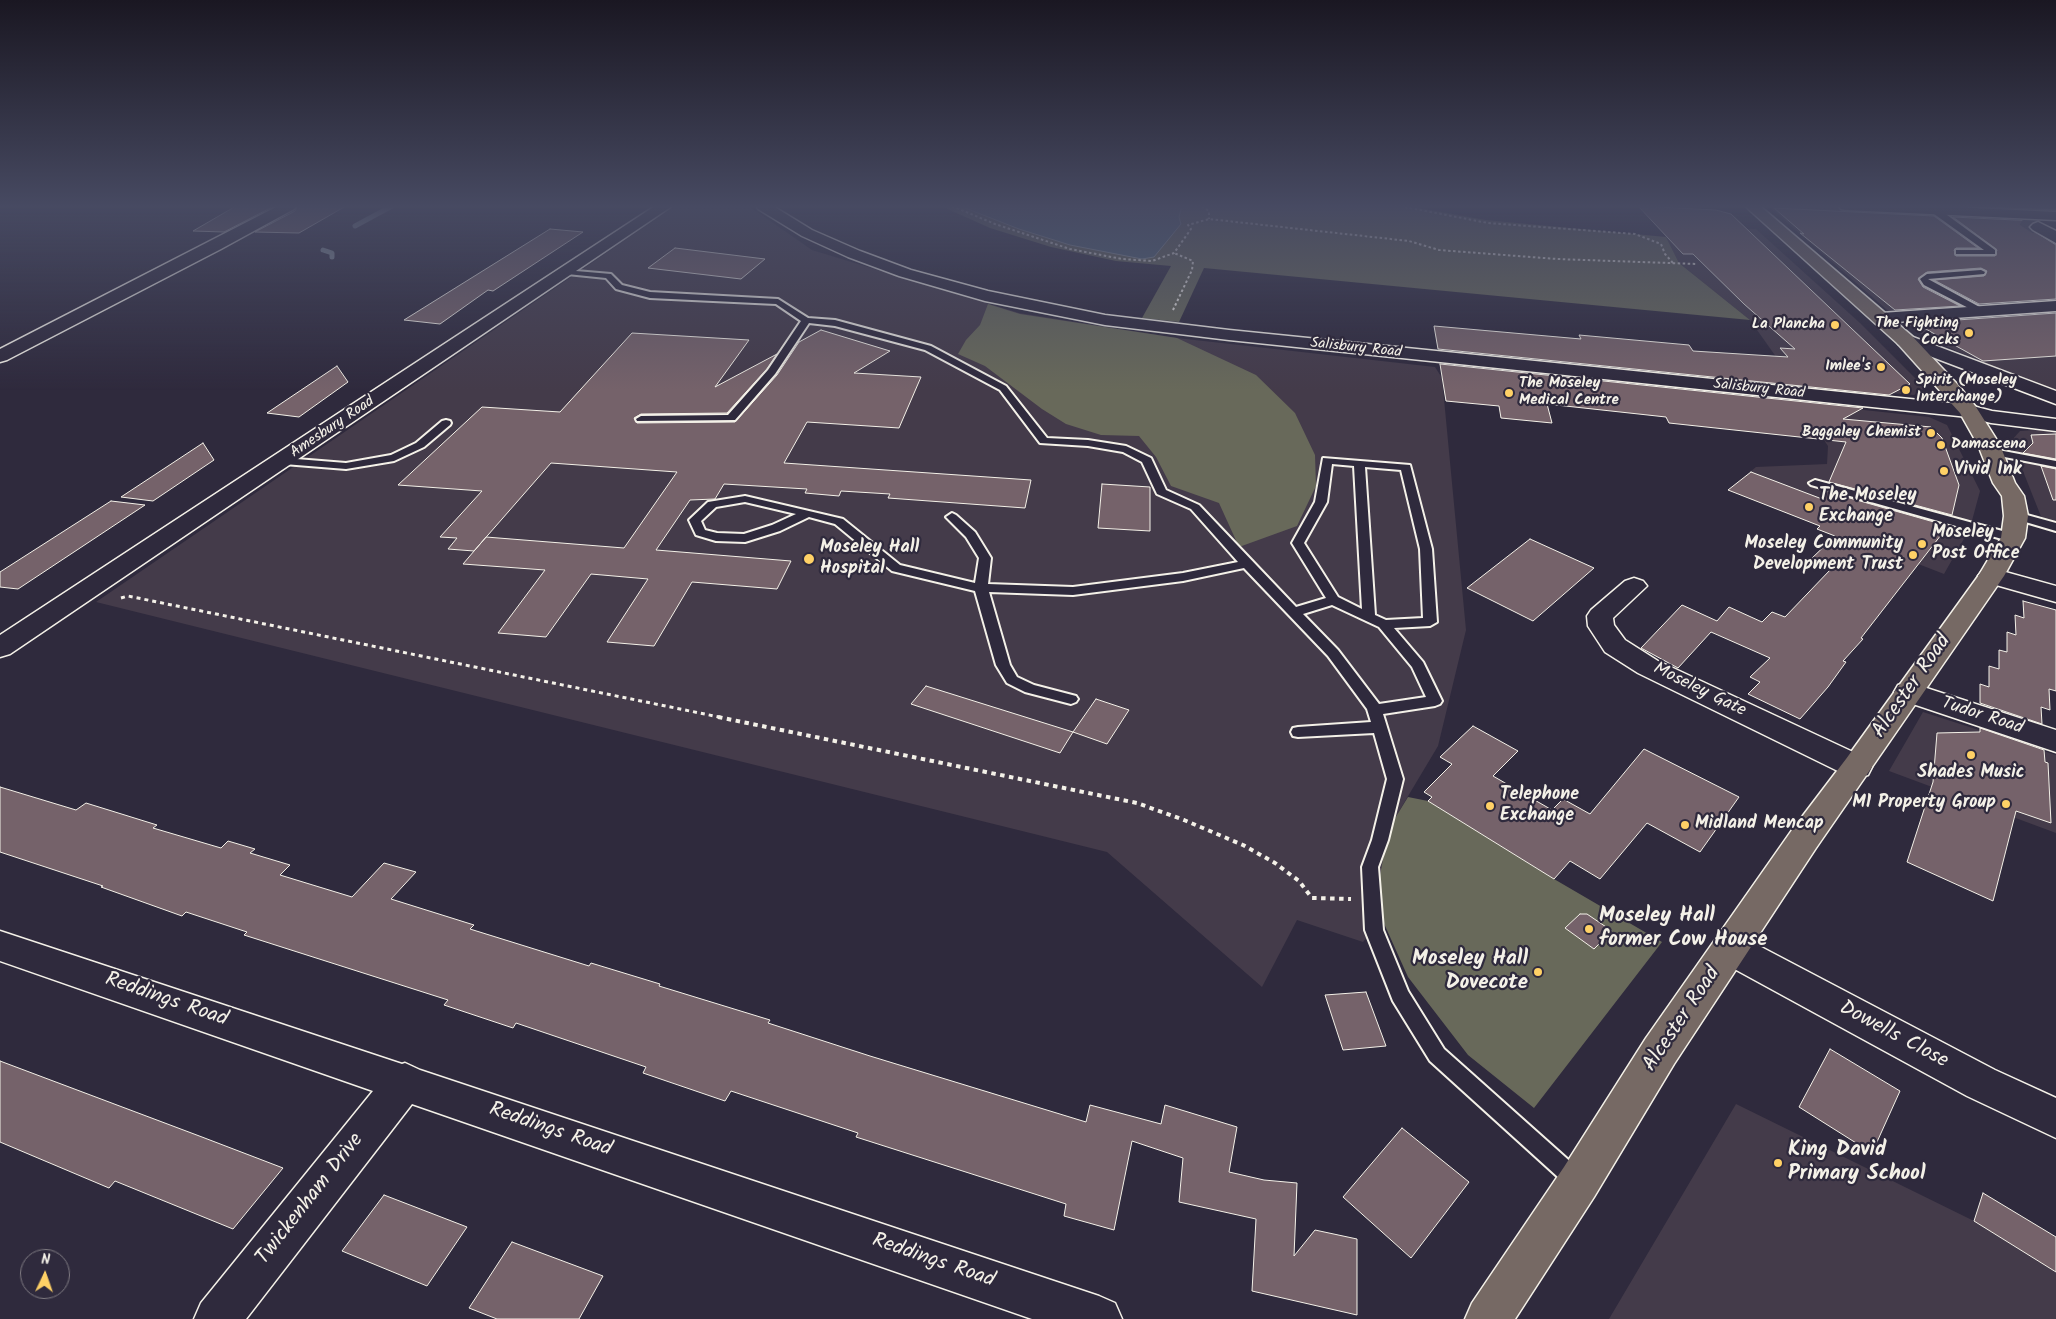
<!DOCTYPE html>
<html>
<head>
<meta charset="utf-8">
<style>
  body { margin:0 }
  #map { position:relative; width:2056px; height:1319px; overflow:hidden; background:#2f2a3d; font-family:Kalam,sans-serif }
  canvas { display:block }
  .north { position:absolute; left:20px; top:1249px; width:50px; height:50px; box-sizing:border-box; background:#2f2a3d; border:1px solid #7e7a81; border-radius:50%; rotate:3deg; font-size:14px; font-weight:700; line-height:20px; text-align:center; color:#f4f1e8 }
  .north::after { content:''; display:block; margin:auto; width:18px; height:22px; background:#ffd166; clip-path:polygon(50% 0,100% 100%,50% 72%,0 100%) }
</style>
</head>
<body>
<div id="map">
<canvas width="2056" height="1319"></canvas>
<div class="north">N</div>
</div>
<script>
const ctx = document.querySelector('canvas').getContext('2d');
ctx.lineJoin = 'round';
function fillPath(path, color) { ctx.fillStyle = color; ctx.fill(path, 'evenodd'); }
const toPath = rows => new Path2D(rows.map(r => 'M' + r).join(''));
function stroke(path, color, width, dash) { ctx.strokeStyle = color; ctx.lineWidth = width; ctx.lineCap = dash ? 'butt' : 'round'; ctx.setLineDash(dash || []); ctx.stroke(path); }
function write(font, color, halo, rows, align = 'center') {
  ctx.font = font + ' Kalam,sans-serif'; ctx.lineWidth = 4.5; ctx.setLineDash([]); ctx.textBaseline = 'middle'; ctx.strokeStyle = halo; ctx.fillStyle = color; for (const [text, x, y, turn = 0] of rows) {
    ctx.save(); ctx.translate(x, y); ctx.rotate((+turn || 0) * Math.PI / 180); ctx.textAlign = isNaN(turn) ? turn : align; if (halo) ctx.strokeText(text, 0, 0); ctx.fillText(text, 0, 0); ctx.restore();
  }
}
const built = toPath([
  [675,206,749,206,812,250,1019,313,1177,338,1435,367,1442,378,1466,630,1438,746,1389,828,1379,880,1382,919,1363,942,1297,920,1262,987,1107,852,96,602],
  [1768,206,1852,208,1900,242,1973,243,1992,257,2008,279,1937,285,1997,316,1988,317,2052,351,2056,351,2056,391,2017,377,1927,338,1886,309],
  [1660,226,1756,229,1860,323,1925,388,1914,395,1854,390,1779,361,1750,320,1679,263],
  [1799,403,1929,417,1947,425,1980,491,1970,528,1944,574,1728,490,1756,467,1827,464,1828,446],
  [2049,429,2056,430,2056,522,2042,519,2011,441,2020,431],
  [1923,712,2056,755,2056,833,1889,771],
  [1736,1104,1974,1221,2056,1272,2056,1319,1609,1319]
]);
const green = toPath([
  [941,206,1408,206,1486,220,1666,237,1679,263,1750,320,1204,268,1179,322,1142,318,1171,266,1116,261,1051,247,990,228],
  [988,304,1020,314,1177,338,1256,375,1295,413,1315,455,1316,486,1297,526,1239,547,1219,503,1171,486,1156,457,1139,436,1101,435,1066,424,1042,409,985,366,958,354,966,340,980,325],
  [1408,797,1428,801,1554,879,1662,942,1534,1108,1468,1055,1408,977,1382,919,1379,880,1389,828]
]);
const water = toPath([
  [960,206,1195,206,1181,209,1179,217,1181,224,1154,257,1142,259,1070,245,1019,229,960,206]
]);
const stream = toPath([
  [355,226,392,206],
  [323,250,332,253,332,257]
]);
const building = toPath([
  [236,206,274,206,224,232,193,231,236,206],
  [298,206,346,206,299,233,255,232,295,211,298,206],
  [1638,206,1716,210,1731,214,1910,384,1889,395,1438,349,1434,326,1581,339,1579,335,1689,345,1693,351,1788,357,1780,348,1795,349,1744,304,1693,254,1683,254,1638,206],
  [1967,206,2056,206,2056,210,1967,206],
  [1774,208,1934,216,1978,248,1956,248,1954,250,1956,256,1995,256,1997,250,1953,217,2036,221,2029,226,2029,228,2056,245,2056,299,1979,304,1934,280,1984,276,1987,271,1981,268,1927,272,1918,279,1923,287,1960,306,1895,310,1800,233,1804,234,1774,208],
  [550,229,583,232,493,291,488,290,440,324,404,320,550,229],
  [675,248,765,259,741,279,648,268,675,248],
  [2056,313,2056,356,1983,361,1915,323,2056,313],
  [821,330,890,351,854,373,921,377,899,428,807,422,784,463,1031,480,1025,508,888,498,890,494,841,491,839,496,805,493,807,489,724,484,715,499,690,500,656,550,791,561,777,589,692,582,654,646,607,642,648,579,591,574,546,637,498,633,545,570,463,564,486,537,624,548,677,472,551,463,474,551,448,549,457,538,440,537,482,491,398,485,482,407,560,412,632,333,749,340,715,387,777,354,767,369,727,413,641,414,634,418,637,423,735,422,777,375,799,342,821,330],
  [1440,364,1863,408,1843,419,1931,427,1942,438,1959,485,1952,515,1829,482,1846,442,1669,423,1666,417,1547,404,1552,423,1501,418,1499,406,1446,401,1440,364],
  [337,366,348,382,299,417,267,413,337,366],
  [2056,434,2056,459,2023,453,2033,443,2031,435,2056,434],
  [203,443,214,460,153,501,121,497,203,443],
  [2041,466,2056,469,2056,500,2053,500,2041,466],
  [1751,472,1822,499,1825,491,1948,526,1861,638,1863,639,1843,661,1846,662,1828,687,1800,719,1748,694,1760,682,1750,677,1770,658,1711,632,1678,668,1641,648,1682,605,1717,621,1729,607,1762,622,1772,612,1785,617,1831,569,1810,560,1835,536,1817,529,1820,526,1728,490,1751,472],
  [1102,484,1150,487,1150,531,1098,528,1102,484],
  [111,501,145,505,18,589,0,587,0,572,111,501],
  [1530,539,1594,568,1533,621,1467,588,1530,539],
  [2023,601,2056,610,2056,691,2049,689,2050,710,2041,707,2042,724,1980,703,1980,684,1989,687,1989,666,1999,669,1999,650,2007,652,2007,632,2016,635,2015,615,2024,618,2023,601],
  [926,686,1073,732,1060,753,911,704,926,686],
  [1096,699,1129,710,1107,744,1073,732,1096,699],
  [1473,726,1518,751,1493,776,1552,810,1563,799,1590,814,1644,749,1739,797,1700,852,1647,823,1600,879,1570,861,1554,879,1428,801,1432,797,1424,792,1452,764,1440,757,1473,726],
  [1980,728,2044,750,2045,762,2048,763,2051,823,2016,811,1993,901,1907,862,1933,782,1937,733,1980,732,1980,728],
  [0,787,76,810,86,803,157,825,153,828,221,848,228,841,255,849,250,853,290,865,280,875,352,897,384,863,416,872,391,899,474,925,470,929,589,966,591,963,660,984,659,986,770,1020,768,1023,870,1056,1086,1122,1090,1105,1161,1124,1165,1105,1237,1127,1229,1172,1264,1180,1297,1183,1294,1256,1315,1230,1357,1239,1357,1315,1252,1291,1256,1219,1179,1202,1183,1158,1132,1141,1114,1230,1064,1216,1066,1204,856,1137,858,1133,731,1091,725,1101,643,1073,646,1067,516,1023,513,1028,444,1005,448,1000,244,935,247,932,186,912,182,916,101,887,103,886,0,852,0,787],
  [1580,914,1587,914,1612,931,1594,949,1565,928,1580,914],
  [1366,992,1386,1046,1343,1050,1325,995,1366,992],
  [1830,1049,1900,1091,1872,1153,1799,1107,1830,1049],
  [0,1061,202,1137,283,1168,233,1229,115,1181,109,1188,0,1142,0,1061],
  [1402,1128,1469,1182,1411,1258,1343,1197,1402,1128],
  [1983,1193,2056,1237,2056,1272,1974,1221,1983,1193],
  [384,1195,467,1227,427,1286,342,1251,384,1195],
  [512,1242,603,1276,579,1319,497,1319,469,1308,512,1242]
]);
const minorTunnel = toPath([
  [2024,218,2038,227]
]);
const pathFar2 = toPath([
  [952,206,995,224,1070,249,1122,259,1152,261,1174,253,1191,229,1188,225,1209,219,1409,241,1439,250,1557,259,1697,264],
  [1202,206,1209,211,1209,219],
  [1400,206,1488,223,1635,234,1661,244,1665,254,1673,263],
  [1173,310,1192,270,1193,261,1174,253]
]);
const pathFar1 = toPath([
  [121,598,128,596,724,718]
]);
const path = toPath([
  [718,717,1137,803,1184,820,1243,845,1275,863,1299,881,1312,898,1351,899]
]);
const service = toPath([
  [1930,207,1936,207,1995,250,1995,254,1956,254,1956,250,1984,250,1930,211,1930,207],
  [564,270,611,274,622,285,650,292,778,299,808,318,835,320,931,346,1006,386,1047,438,1088,440,1126,446,1151,458,1166,490,1199,505,1296,607,1326,598,1292,543,1315,502,1323,458,1410,465,1432,549,1437,622,1430,626,1394,628,1423,662,1442,701,1440,704,1435,706,1383,714,1403,779,1388,840,1378,867,1383,930,1408,991,1444,1049,1583,1173,1587,1180,1583,1187,1576,1191,1569,1187,1430,1061,1393,1001,1365,930,1362,867,1372,840,1387,779,1374,733,1298,737,1293,736,1291,732,1293,728,1298,727,1371,722,1367,709,1328,656,1244,568,1183,581,1073,595,989,592,1010,665,1017,677,1034,685,1076,696,1078,699,1076,702,1071,704,1025,692,1007,683,996,665,975,591,892,571,835,524,809,517,780,531,745,542,716,541,696,535,689,520,708,502,745,496,843,519,900,565,975,583,979,558,966,537,946,517,952,513,956,515,975,532,991,558,988,584,1073,587,1183,573,1238,562,1191,509,1157,494,1142,462,1123,452,1088,446,1040,443,1000,390,925,350,835,326,809,323,775,374,735,420,637,421,636,419,641,416,728,415,768,370,801,321,776,304,650,298,616,289,606,278,567,274,563,272,564,270],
  [1332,464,1354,466,1362,609,1338,597,1304,543,1327,502,1332,464],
  [1365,467,1401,470,1420,549,1423,618,1386,620,1375,615,1365,467],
  [745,502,796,514,772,525,744,534,717,533,705,530,701,521,716,507,745,502],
  [1332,605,1379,627,1412,667,1426,697,1379,704,1338,650,1303,614,1332,605],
  [1981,270,1985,272,1984,274,1928,279,1985,310,1986,312,1982,315,1924,285,1920,279,1927,274,1981,270],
  [446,420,450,421,451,423,450,425,424,447,394,461,346,469,284,464,279,461,284,458,346,463,391,455,416,443,442,421,446,420],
  [1993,449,2056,461,2056,467,1989,454,1988,452,1989,450,1993,449],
  [1815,480,2017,535,2019,538,2013,542,2009,541,1811,485,1809,483,1815,480],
  [2016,512,2056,523,2056,531,2012,518,2010,516,2012,514,2016,512]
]);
const minor = toPath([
  [278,206,296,206,294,209,221,249,7,360,0,362,0,349,278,206],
  [655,206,672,206,10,654,0,657,0,635,655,206],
  [1839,206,1934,206,2056,212,2056,220,1846,210,1841,209,1839,206],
  [2038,222,2056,231,2056,243,2033,230,2030,227,2033,224,2038,222],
  [2056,301,2056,311,1881,323,1875,322,1872,318,1875,314,1881,313,2056,301],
  [1905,334,2056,391,2056,404,1898,344,1896,340,1898,336,1905,334],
  [1991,568,2056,586,2056,602,1982,581,1978,576,1982,571,1991,568],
  [1634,578,1643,581,1647,586,1613,618,1614,625,1625,640,1658,661,1868,759,1872,767,1868,775,1857,778,1846,775,1638,673,1605,652,1588,626,1587,616,1591,610,1625,581,1634,578],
  [1908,682,2056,730,2056,752,1898,699,1894,692,1898,685,1908,682],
  [0,931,402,1064,405,1063,420,1070,1099,1296,1115,1303,1122,1319,1032,1319,412,1104,246,1319,194,1319,201,1303,373,1091,0,961,0,931],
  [1731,934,1744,938,1995,1070,2056,1098,2056,1138,1967,1096,1718,960,1713,949,1718,938,1731,934]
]);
const secondary = toPath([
  [756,206,773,206,812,230,860,251,911,270,988,291,1105,315,1229,330,1969,405,1992,411,2056,419,2056,431,1991,423,1968,417,1229,340,1105,325,985,301,899,276,848,257,802,236,758,209,756,206]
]);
const trunk = toPath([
  [1745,206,1760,206,1912,336,1958,385,1976,407,2000,445,2015,483,2024,496,2028,516,2025,538,2004,576,1816,848,1674,1064,1594,1197,1515,1319,1465,1319,1472,1303,1564,1167,1646,1038,1792,830,1846,759,1979,575,2001,538,2004,516,2002,496,1993,483,1978,445,1960,413,1898,344,1745,206]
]);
const markers = [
  [1835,325,5,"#ffd166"],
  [1969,333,5,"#ffd166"],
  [1881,367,5,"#ffd166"],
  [1906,390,5,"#ffd166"],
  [1509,393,5,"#ffd166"],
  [1931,433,5,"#ffd166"],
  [1941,445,5,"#ffd166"],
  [1944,471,5,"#ffd166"],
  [1809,507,5,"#ffd166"],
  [1922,544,5,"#ffd166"],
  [1913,555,5,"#ffd166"],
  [809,559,6,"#ffd166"],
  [1971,755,5,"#ffd166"],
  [2006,804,5,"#ffd166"],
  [1490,806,5,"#ffd166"],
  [1685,825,5,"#ffd166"],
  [1589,929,5,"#ffd166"],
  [1538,972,5,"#ffd166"],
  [1778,1163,5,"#ffd166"]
];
const farPoinames = [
  ["The Fighting",1959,324],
  ["Cocks",1959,341],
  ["La Plancha",1825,325],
  ["Imlee's",1871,367],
  ["Spirit (Moseley",1916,381,"left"],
  ["Interchange)",1916,398,"left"],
  ["The Moseley",1519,384,"left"],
  ["Medical Centre",1519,401,"left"],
  ["Baggaley Chemist",1921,433],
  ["Damascena",1951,445,"left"]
];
const farStreetnames = [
  ["Salisbury Road",1356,349,6],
  ["Salisbury Road",1759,390,6],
  ["Amesbury Road",333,428,-34]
];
const poiNames = [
  ["Vivid Ink",1954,471],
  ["The Moseley",1819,497],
  ["Exchange",1819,518],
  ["Moseley",1932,534],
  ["Post Office",1932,555],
  ["Moseley Community",1903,545,"right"],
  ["Development Trust",1903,566,"right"],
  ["Moseley Hall",820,549],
  ["Hospital",820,570],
  ["Shades Music",1971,774,"center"],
  ["Telephone",1500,796],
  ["Exchange",1500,817],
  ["M1 Property Group",1996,804,"right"],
  ["Midland Mencap",1695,825]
];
const streetNames = [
  ["Moseley Gate",1699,691,26],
  ["Tudor Road",1982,717,18]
];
const nearStreetnames = [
  ["Alcester Road",1913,687,-55],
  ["Reddings Road",166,1001,19],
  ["Alcester Road",1683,1020,-56],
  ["Dowells Close",1893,1036,28],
  ["Reddings Road",550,1131,19],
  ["Twickenham Drive",311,1200,-52],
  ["Reddings Road",933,1262,19]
];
const nearPoinames = [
  ["Moseley Hall",1599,917],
  ["former Cow House",1599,941],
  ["Moseley Hall",1528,960,"right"],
  ["Dovecote",1528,984,"right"],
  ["King David",1788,1151],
  ["Primary School",1788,1175]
];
fillPath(built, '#443b4a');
fillPath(green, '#68695a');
fillPath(water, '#4f667a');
stroke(water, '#919ea6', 1);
stroke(stream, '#919ea6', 5);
fillPath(building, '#75626a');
stroke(building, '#f4f1e8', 1);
stroke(minorTunnel, '#4d4857', 16, [16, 8]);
stroke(service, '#f4f1e8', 4);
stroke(minor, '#f4f1e8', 3);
stroke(secondary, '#f4f1e8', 3);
stroke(trunk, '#f4f1e8', 3);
stroke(pathFar2, '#f4f1e8', 2, [2.5, 2.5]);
stroke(pathFar1, '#f4f1e8', 3, [4, 4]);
stroke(path, '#f4f1e8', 4, [4.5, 4.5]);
fillPath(service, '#2f2a3d');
fillPath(minor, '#2f2a3d');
fillPath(secondary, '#2f2a3d');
fillPath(trunk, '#766964');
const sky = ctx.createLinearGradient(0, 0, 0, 390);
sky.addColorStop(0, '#1a1722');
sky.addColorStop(0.53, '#474a62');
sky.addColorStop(1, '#474a6200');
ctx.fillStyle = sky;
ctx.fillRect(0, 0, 2056, 390);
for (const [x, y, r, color] of markers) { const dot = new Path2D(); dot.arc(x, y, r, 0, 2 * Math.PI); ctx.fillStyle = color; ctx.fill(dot); stroke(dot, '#2f2a3d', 2); }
write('bold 15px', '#f4f1e8', '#2f2a3d', farPoinames, 'right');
write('15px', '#f4f1e8', '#2f2a3d', farStreetnames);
write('bold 18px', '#f4f1e8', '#2f2a3d', poiNames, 'left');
write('18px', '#f4f1e8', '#2f2a3d', streetNames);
write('21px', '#f4f1e8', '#2f2a3d', nearStreetnames);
write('bold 21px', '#f4f1e8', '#2f2a3d', nearPoinames, 'left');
</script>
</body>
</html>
